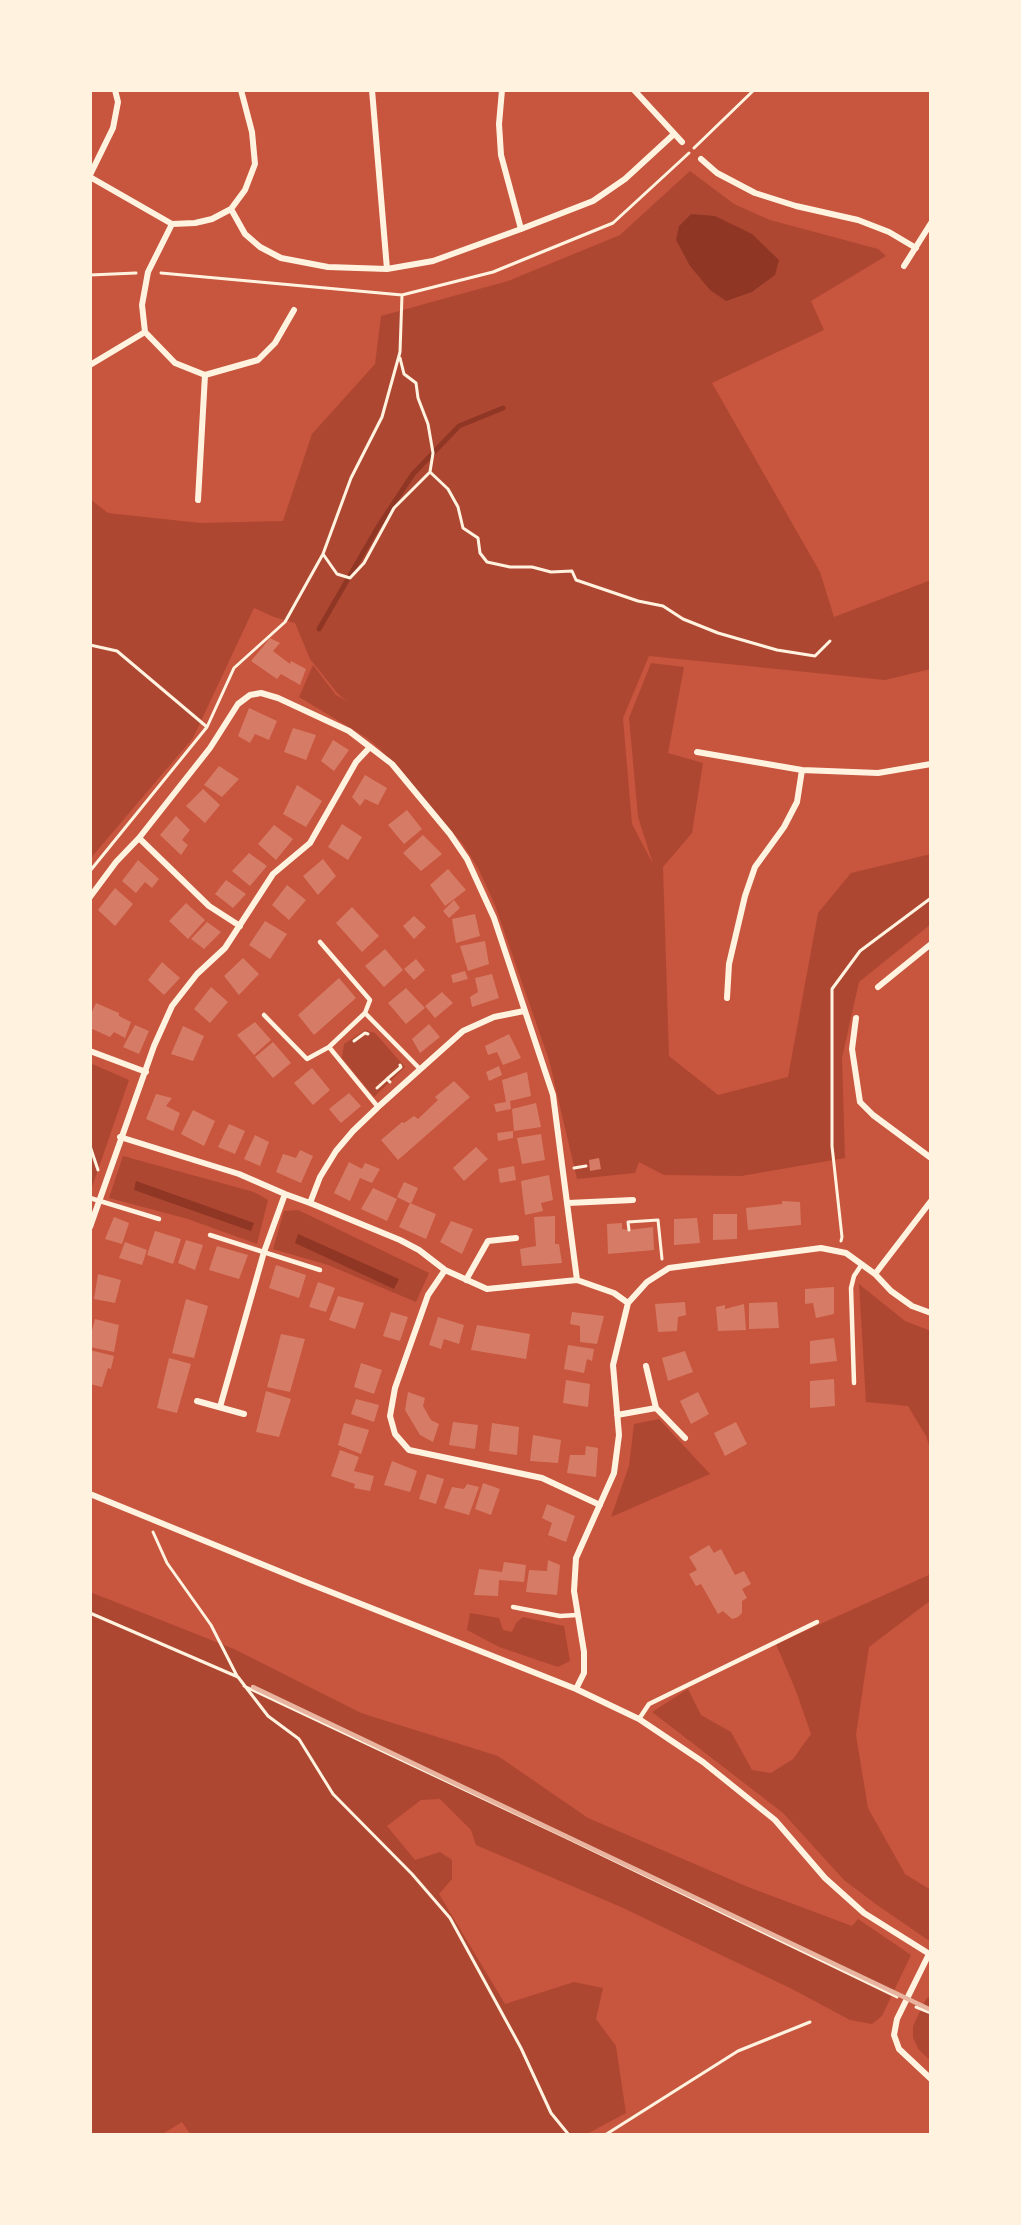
<!DOCTYPE html>
<html>
<head>
<meta charset="utf-8">
<style>
  body { margin:0 }
  #map { position:relative; width:1021px; height:2225px; overflow:hidden; background:#c8553d; font-family:"Source Sans 3",sans-serif }
  canvas { display:block }
  .frame { position:absolute; inset:0; border:92px solid #fff3e0; pointer-events:none }
</style>
</head>
<body>
<div id="map">
<canvas width="1021" height="2225"></canvas>
<div class="frame"></div>
</div>
<script>
const ctx = document.querySelector('canvas').getContext('2d');
ctx.lineJoin = 'round';
function fillPath(path, color) { ctx.fillStyle = color; ctx.fill(path, 'evenodd'); }
const toPath = rows => new Path2D(rows.map(r => 'M' + r).join(''));
function stroke(path, color, width, dash) { ctx.strokeStyle = color; ctx.lineWidth = width; ctx.lineCap = dash ? 'butt' : 'round'; ctx.setLineDash(dash || []); ctx.stroke(path); }
const green = toPath([
  [690,171,734,204,770,220,878,249,886,256,811,301,824,330,712,383,820,572,834,617,931,580,931,669,885,680,649,656,623,718,632,824,653,864,638,817,629,718,651,663,684,667,668,753,703,763,692,833,663,867,669,1056,718,1095,788,1077,818,913,851,873,931,854,931,924,859,982,842,1058,845,1158,741,1176,664,1175,639,1162,635,1173,577,1179,549,1060,495,905,478,868,462,843,380,749,367,738,299,697,313,665,336,695,347,701,338,694,310,659,295,623,274,617,254,608,193,738,90,859,90,499,108,513,200,523,283,521,312,434,375,364,381,316,508,281,620,235],
  [365,1030,375,1033,405,1067,374,1097,342,1058,344,1044],
  [90,1063,129,1080,90,1193],
  [123,1156,254,1192,268,1200,257,1244,188,1219,109,1198],
  [298,1210,429,1273,416,1302,328,1265,273,1249,284,1211],
  [859,1284,905,1321,931,1331,931,1451,926,1436,908,1406,866,1402],
  [659,1419,710,1474,611,1517,629,1466,634,1424],
  [931,1574,931,1600,869,1647,856,1735,868,1808,905,1874,931,1890,931,1942,877,1905,844,1880,783,1813,652,1712,688,1689,701,1715,731,1732,752,1770,771,1773,793,1759,811,1734,796,1691,776,1644],
  [90,1592,234,1649,361,1713,498,1756,588,1818,748,1887,852,1926,858,1919,911,1955,882,2016,872,2024,850,2020,794,1990,621,1907,476,1845,471,1830,440,1799,421,1800,387,1826,415,1860,440,1852,452,1860,452,1879,439,1894,505,2004,574,1982,603,1988,596,2019,616,2046,626,2113,585,2135,191,2135,182,2122,161,2135,90,2135],
  [470,1613,499,1618,503,1630,512,1632,516,1623,523,1617,564,1626,570,1661,558,1667,499,1647,467,1630],
  [931,1995,931,2061,919,2050,913,2038,913,2026,926,1999]
]);
const water = toPath([
  [691,214,715,216,752,234,779,260,775,275,752,292,726,301,710,290,690,266,676,240,679,226],
  [136,1181,254,1223,251,1231,134,1190],
  [298,1234,399,1279,394,1289,295,1243]
]);
const stream = toPath([
  [319,629,378,527,413,474,459,426,503,408]
]);
const building = toPath([
  [270,638,280,643,273,651,290,664,291,661,306,669,300,685,281,674,277,679,251,661],
  [249,708,277,721,269,740,255,734,250,743,238,736],
  [293,728,316,735,306,760,284,752],
  [333,740,349,750,334,771,321,761],
  [219,766,239,779,222,797,204,785],
  [365,775,387,788,378,805,365,799,360,806,352,797],
  [297,785,322,801,306,827,283,814],
  [203,789,220,805,205,823,186,806],
  [407,810,422,829,404,844,388,825],
  [176,816,190,830,182,840,188,845,181,855,160,835],
  [342,824,362,837,348,860,328,847],
  [274,825,293,839,276,860,258,844],
  [423,835,442,854,421,871,403,853],
  [249,853,267,866,250,886,232,871],
  [323,859,336,876,318,895,303,876],
  [138,860,159,879,152,888,145,882,136,893,122,881],
  [448,869,466,890,445,906,430,885],
  [226,880,246,894,233,908,215,894],
  [287,885,306,900,289,920,272,905],
  [115,888,133,904,115,926,98,910],
  [454,900,460,908,449,918,443,911],
  [186,903,205,920,188,939,169,921],
  [352,907,379,936,362,952,336,923],
  [475,914,480,936,456,943,452,919],
  [414,916,426,927,414,939,403,926],
  [265,921,287,934,270,959,249,945],
  [207,922,221,932,204,949,191,939],
  [485,941,489,964,468,971,460,946],
  [385,949,403,970,384,987,365,966],
  [243,958,259,974,239,995,224,976],
  [416,959,425,970,414,980,404,969],
  [162,962,180,978,164,995,148,980],
  [465,971,468,979,453,983,451,975],
  [492,974,499,998,472,1007,470,997,478,992,475,978],
  [339,978,356,998,314,1035,298,1015],
  [211,987,228,1002,210,1023,194,1009],
  [406,988,425,1008,406,1024,388,1003],
  [442,992,453,1003,435,1018,425,1006],
  [96,1003,119,1013,119,1016,131,1022,125,1038,114,1032,110,1037,90,1028,90,1016],
  [255,1022,271,1040,254,1055,237,1035],
  [429,1024,440,1037,420,1053,412,1039],
  [135,1025,149,1031,139,1054,123,1047],
  [183,1026,204,1036,193,1061,171,1054],
  [509,1034,521,1058,503,1065,497,1052,488,1055,485,1046],
  [273,1042,291,1063,273,1078,255,1057],
  [499,1066,502,1075,489,1081,486,1072],
  [312,1068,330,1090,313,1105,294,1083],
  [527,1072,531,1096,510,1101,511,1109,496,1112,494,1104,506,1102,502,1080],
  [454,1081,470,1097,398,1160,381,1140,402,1122,404,1123,414,1116,418,1119,438,1100,435,1097],
  [349,1093,361,1106,341,1123,329,1109],
  [156,1094,172,1098,166,1106,180,1113,173,1131,146,1119],
  [536,1103,541,1127,514,1131,512,1109],
  [193,1110,215,1121,204,1146,181,1134],
  [229,1124,245,1131,235,1154,218,1147],
  [513,1131,513,1138,498,1141,497,1133],
  [541,1134,545,1160,522,1164,517,1138],
  [255,1135,269,1142,260,1166,244,1159],
  [476,1147,488,1159,464,1181,453,1168],
  [300,1150,313,1156,301,1183,276,1172,283,1154,296,1158],
  [599,1158,601,1169,590,1171,589,1160],
  [349,1162,362,1169,365,1163,380,1169,372,1183,360,1178,350,1201,334,1193],
  [514,1166,516,1180,500,1183,498,1169],
  [549,1175,553,1200,541,1203,543,1211,525,1215,521,1181],
  [404,1182,418,1188,411,1204,397,1197],
  [373,1188,397,1199,387,1221,361,1209],
  [782,1201,800,1202,801,1225,748,1230,746,1208,782,1204],
  [410,1203,436,1214,426,1239,399,1227],
  [713,1214,737,1214,737,1239,713,1240],
  [555,1216,555,1244,559,1244,562,1263,522,1266,520,1249,536,1246,534,1217],
  [114,1217,129,1223,122,1244,105,1239],
  [697,1218,700,1243,674,1245,674,1219],
  [451,1221,473,1229,462,1254,440,1242],
  [622,1223,622,1229,629,1230,653,1227,654,1250,608,1254,607,1224],
  [155,1231,181,1239,173,1264,147,1255],
  [186,1240,203,1245,195,1270,178,1263],
  [125,1242,147,1250,142,1265,119,1258],
  [217,1246,248,1255,239,1279,209,1270],
  [276,1265,306,1275,299,1298,269,1288],
  [98,1274,121,1280,115,1303,94,1299],
  [318,1282,335,1288,326,1312,309,1307],
  [834,1287,834,1314,816,1318,813,1303,805,1304,805,1289],
  [338,1296,364,1303,355,1329,329,1320],
  [186,1299,208,1306,194,1358,172,1353],
  [685,1302,686,1315,678,1317,677,1331,658,1332,655,1304],
  [777,1302,779,1328,749,1329,749,1303],
  [744,1304,746,1330,718,1331,716,1307,725,1305,725,1309],
  [391,1312,408,1317,400,1341,383,1336],
  [572,1312,604,1316,597,1344,580,1342,580,1326,570,1324],
  [438,1317,464,1325,459,1344,444,1339,441,1349,429,1345],
  [95,1319,119,1325,114,1352,90,1347,90,1338],
  [477,1325,530,1334,526,1359,471,1350],
  [281,1334,305,1339,290,1392,267,1387],
  [834,1338,837,1361,810,1364,810,1341],
  [568,1345,594,1349,592,1361,587,1359,584,1373,564,1369],
  [90,1350,114,1356,111,1369,108,1368,102,1387,90,1384],
  [685,1351,693,1372,668,1381,662,1358],
  [169,1358,191,1364,177,1413,157,1408],
  [361,1363,382,1370,374,1394,354,1387],
  [834,1379,835,1406,810,1408,810,1381],
  [566,1380,590,1384,588,1407,563,1403],
  [266,1391,291,1399,279,1437,256,1432],
  [408,1392,425,1398,423,1406,431,1420,439,1424,433,1442,420,1435,405,1410],
  [698,1392,709,1414,691,1424,680,1401],
  [356,1399,379,1405,374,1422,351,1414],
  [453,1422,478,1425,475,1449,449,1445],
  [736,1422,747,1444,725,1456,714,1433],
  [344,1423,369,1430,361,1454,338,1445],
  [492,1423,519,1427,517,1455,489,1451],
  [533,1435,561,1440,558,1463,530,1461],
  [586,1446,598,1448,596,1477,567,1473,570,1455,585,1455],
  [340,1450,359,1457,354,1471,374,1476,370,1491,354,1488,355,1484,331,1476],
  [392,1461,417,1471,410,1492,384,1485],
  [427,1474,444,1479,436,1504,419,1499],
  [483,1483,500,1489,491,1515,475,1509],
  [467,1484,479,1487,469,1515,444,1508,452,1487,464,1489],
  [547,1504,575,1516,566,1542,548,1535,552,1523,542,1518],
  [709,1545,714,1553,721,1549,735,1575,744,1571,751,1584,742,1589,747,1598,742,1601,742,1613,738,1617,732,1619,723,1611,718,1614,701,1584,696,1586,689,1574,697,1570,689,1557],
  [548,1560,560,1565,557,1595,526,1592,529,1570,547,1571],
  [504,1562,526,1565,524,1582,499,1580,498,1596,474,1595,479,1569,502,1572]
]);
const path = toPath([
  [694,148,754,90],
  [161,273,402,295,493,272,613,223,689,153],
  [90,275,136,273],
  [400,358,404,374,416,383,418,398,428,424,433,453,430,472],
  [323,554,337,574,350,578,364,563,394,508,430,472,448,489,458,507,463,528,478,538,480,553,487,562,510,567,532,567,551,572,572,571,576,580,638,601,663,606,683,619,718,633,777,650,815,656,830,641],
  [90,645,117,651,207,727],
  [90,871,207,727,234,668,285,622,323,554,351,478,382,417,400,352,402,295],
  [354,1041,365,1033,368,1034],
  [387,1079,401,1067,400,1065],
  [377,1088,387,1079,390,1082],
  [90,1146,98,1170],
  [574,1168,586,1166],
  [629,1230,628,1222,658,1220,662,1259],
  [841,1241,842,1237,832,1146,832,989,860,951,931,898],
  [153,1532,167,1563,211,1625,237,1676],
  [90,1613,238,1677,268,1716,299,1739,333,1794,412,1874,450,1918,521,2048,551,2113,569,2135],
  [244,1686,565,1837,897,1997],
  [916,2007,931,2013],
  [605,2135,738,2051,810,2022]
]);
const service = toPath([
  [365,1013,420,1069],
  [264,1015,307,1059,329,1047,365,1013,370,1000,320,942],
  [329,1047,378,1107],
  [90,1198,159,1219],
  [210,1235,320,1270],
  [854,1383,851,1288,854,1276,862,1264],
  [513,1607,560,1616,577,1615],
  [639,1719,649,1704,817,1622]
]);
const minor = toPath([
  [372,90,387,269],
  [502,90,499,124,501,155,521,229],
  [634,90,682,142],
  [701,159,717,173,755,193,796,206,858,220,889,232,916,248],
  [90,175,113,128,118,102,115,90],
  [90,177,172,224,195,223,212,219,231,209,245,190,255,164,252,132,241,90],
  [231,209,245,234,260,247,281,258,328,267,387,269,433,261,521,229,593,201,625,179,674,134],
  [172,224,148,272,142,305,145,332,175,363,205,375,258,360,275,343,294,310],
  [904,266,931,223],
  [90,365,145,332],
  [198,500,205,375],
  [697,752,802,770,878,773,931,764],
  [139,838,209,906,240,926],
  [90,897,116,862,139,838,210,748,238,704,250,695,261,693,278,698,349,731,370,747,392,764,450,834,467,859,494,918,553,1095,577,1280],
  [878,987,931,944],
  [727,998,729,964,745,896,755,867,784,827,797,802,802,770],
  [856,1018,852,1049,860,1102,873,1115,931,1158],
  [90,1051,146,1072],
  [120,1137,239,1174,285,1194,310,1203,400,1240,419,1250,445,1270,487,1289,577,1280,614,1293,628,1303],
  [310,1203,320,1177,336,1151,353,1131,378,1107,463,1031,494,1017,524,1011],
  [568,1203,633,1200],
  [90,1227,154,1046,172,1006,197,974,225,948,273,874,310,843,356,762,370,747],
  [445,1270,428,1295,395,1388,390,1416,395,1434,409,1450,542,1478,600,1505],
  [875,1274,931,1201],
  [466,1280,488,1241,516,1238],
  [646,1366,656,1408],
  [197,1401,244,1414],
  [220,1407,264,1252,285,1194],
  [617,1415,656,1408,685,1438],
  [90,1494,303,1581,576,1689,639,1719,703,1762,775,1820,825,1878,864,1913,931,1955],
  [576,1689,584,1673,584,1652,574,1591,576,1558,614,1473,619,1435,613,1365,628,1303,647,1282,669,1268,821,1248,846,1253,875,1274,891,1291,912,1306,931,1313],
  [929,1954,897,2019,894,2035,899,2049,931,2079]
]);
const rail = toPath([
  [253,1687,931,2010]
]);
fillPath(green, '#ae4732');
fillPath(water, '#8f3625');
stroke(stream, '#8f3625', 5);
fillPath(building, '#d67c66');
stroke(path, '#fff3e0', 3);
stroke(service, '#fff3e0', 4.5);
stroke(minor, '#fff3e0', 6);
stroke(rail, '#e9b49f', 4.5);
</script>
</body>
</html>
